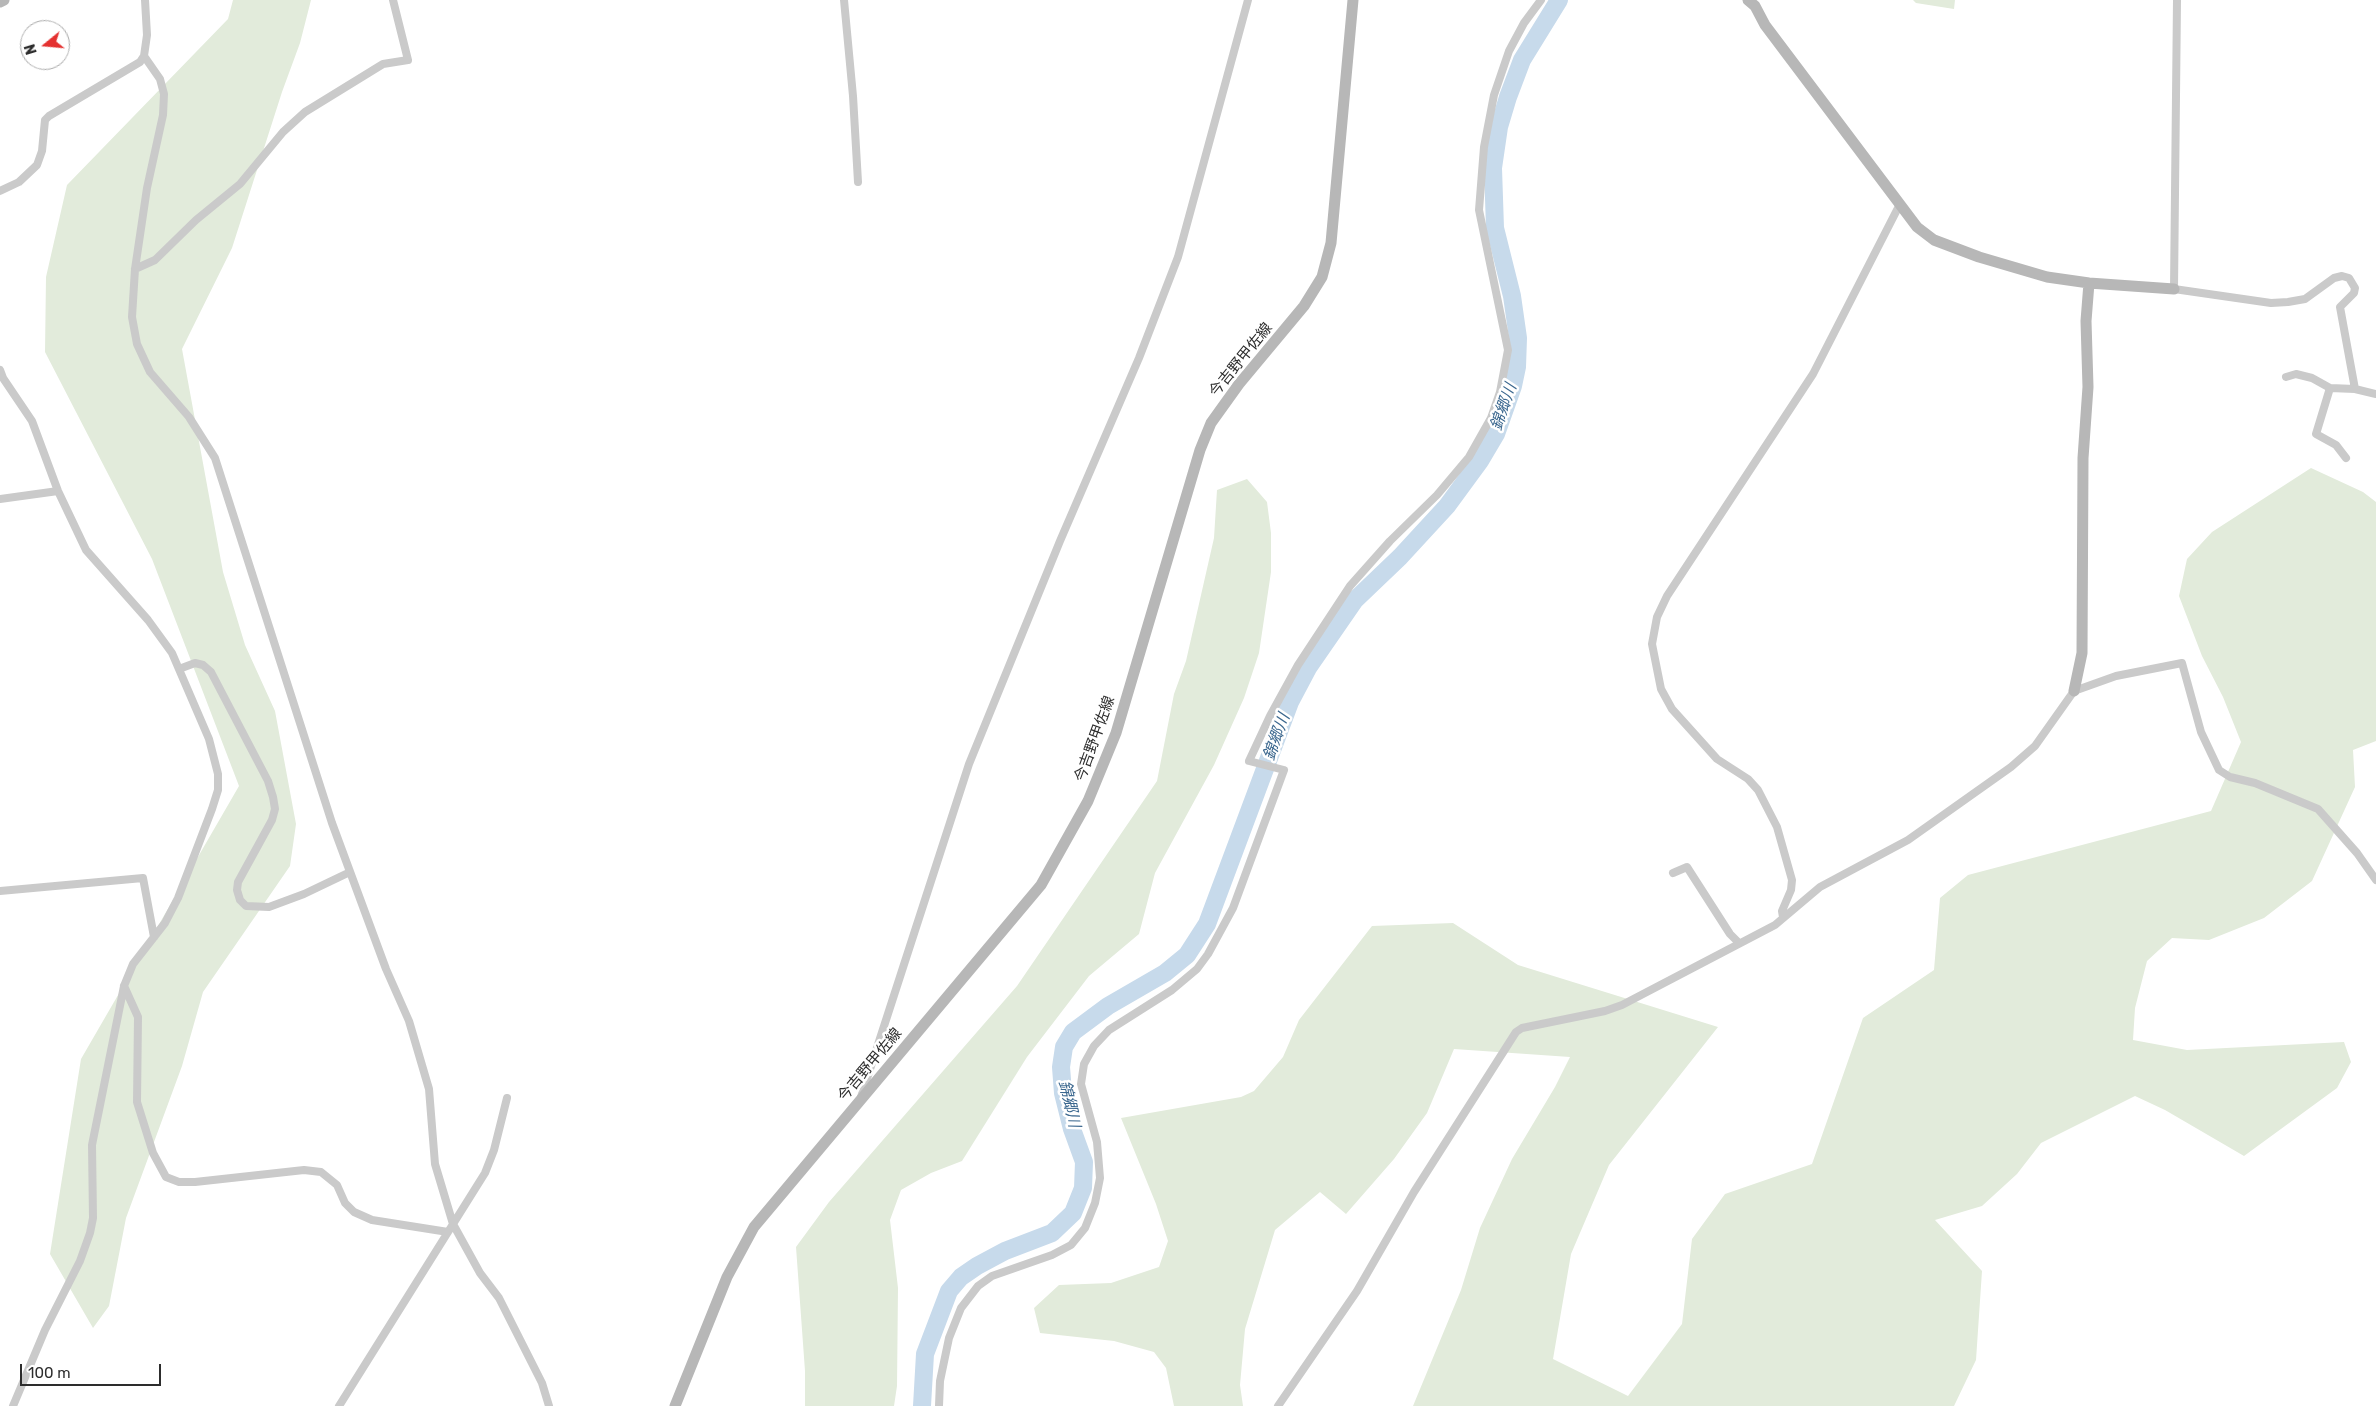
<!DOCTYPE html>
<html>
<head>
<meta charset="utf-8">
<style>
  body { margin:0 }
  #map { position:relative; width:2376px; height:1406px; overflow:hidden; background:#fff; font-family:Rubik,sans-serif }
  canvas { display:block }
  .north { position:absolute; left:20px; top:20px; width:50px; height:50px; box-sizing:border-box; background:#fff; border:1px solid #ababab; border-radius:50%; rotate:253deg; font-size:14px; font-weight:700; line-height:20px; text-align:center; color:#2d2d2d }
  .north::after { content:''; display:block; margin:auto; width:18px; height:22px; background:#e43130; clip-path:polygon(50% 0,100% 100%,50% 72%,0 100%) }
  .scale { position:absolute; left:20px; top:1364px; width:141px; height:22px; box-sizing:border-box; border:2px solid #2d2d2d; border-top:0; padding-left:6px; font-size:15px; line-height:18px; white-space:nowrap; color:#2d2d2d; -webkit-text-stroke:4px #fff; paint-order:stroke }
</style>
</head>
<body>
<div id="map">
<canvas width="2376" height="1406"></canvas>
<div class="north">N</div>
<div class="scale">100 m</div>
</div>
<script>
const ctx = document.querySelector('canvas').getContext('2d');
ctx.lineJoin = 'round';
function fillPath(path, color) { ctx.fillStyle = color; ctx.fill(path, 'evenodd'); }
const toPath = rows => new Path2D(rows.map(r => 'M' + r).join(''));
function stroke(path, color, width, dash) { ctx.strokeStyle = color; ctx.lineWidth = width; ctx.lineCap = dash ? 'butt' : 'round'; ctx.setLineDash(dash || []); ctx.stroke(path); }
function write(font, color, halo, rows, align = 'center') {
  ctx.font = font + ' Rubik,"Noto Sans JP",sans-serif'; ctx.lineWidth = 5; ctx.setLineDash([]); ctx.textBaseline = 'middle'; ctx.strokeStyle = halo; ctx.fillStyle = color; for (const [text, x, y, turn = 0] of rows) {
    ctx.save(); ctx.translate(x, y); ctx.rotate((+turn || 0) * Math.PI / 180); ctx.textAlign = isNaN(turn) ? turn : align; if (halo) ctx.strokeText(text, 0, 0); ctx.fillText(text, 0, 0); ctx.restore();
  }
}
const green = toPath([
  [233,0,311,0,300,43,282,92,232,248,182,349,223,572,245,645,275,711,296,824,290,866,203,992,182,1066,126,1218,109,1306,93,1328,50,1254,81,1059,239,786,152,559,45,352,46,277,67,185,228,19],
  [1913,0,1955,0,1954,9,1916,3],
  [2311,468,2363,492,2376,502,2376,741,2353,750,2355,787,2312,881,2264,918,2209,940,2172,938,2147,961,2135,1008,2133,1040,2187,1050,2344,1042,2351,1062,2337,1088,2244,1156,2165,1110,2135,1096,2041,1143,2017,1174,1982,1206,1935,1220,1982,1271,1976,1360,1954,1406,1413,1406,1461,1290,1480,1228,1512,1159,1555,1087,1570,1057,1454,1049,1427,1113,1394,1159,1346,1214,1320,1192,1275,1230,1245,1329,1240,1385,1243,1406,1174,1406,1166,1368,1154,1352,1114,1341,1040,1333,1034,1308,1059,1285,1111,1283,1159,1267,1168,1241,1156,1204,1121,1118,1241,1097,1254,1091,1283,1057,1299,1020,1372,926,1453,923,1518,965,1718,1027,1609,1165,1571,1254,1553,1359,1628,1396,1682,1324,1692,1239,1725,1194,1812,1164,1863,1018,1934,970,1940,898,1968,875,2211,811,2241,742,2223,697,2202,656,2179,596,2187,559,2212,532],
  [1247,479,1267,502,1271,533,1271,572,1259,653,1244,698,1214,765,1155,873,1139,934,1089,976,1027,1057,962,1161,931,1173,901,1190,890,1220,898,1288,897,1386,894,1406,805,1406,805,1371,796,1247,829,1202,1017,986,1157,781,1174,694,1186,661,1214,538,1217,490]
]);
const river = toPath([
  [922,1406,925,1354,949,1291,961,1277,977,1266,1005,1251,1052,1233,1073,1213,1083,1188,1084,1162,1072,1129,1063,1093,1061,1067,1064,1047,1073,1032,1108,1006,1165,973,1187,955,1207,924,1290,702,1308,668,1355,600,1400,557,1447,506,1480,461,1496,434,1513,386,1517,367,1518,338,1512,296,1495,228,1493,168,1499,127,1508,97,1522,60,1559,0]
]);
const street = toPath([
  [844,0,853,96,858,182],
  [2177,0,2174,289,2271,303,2288,302,2305,299,2334,278,2342,276,2349,278,2355,288,2354,293,2340,307,2355,389,2376,394],
  [144,56,160,79,164,94,163,115,147,188,135,269,132,317,137,344,150,372,189,417,215,458,332,823,386,969,409,1021,429,1089,435,1164,453,1224,480,1273,499,1298,542,1383,549,1406],
  [0,191,19,182,37,165,42,151,45,120,49,116,140,62,144,56,147,35,145,0],
  [135,269,155,260,196,220,240,184,283,132,305,112,383,64,408,60,393,0],
  [0,370,3,378,32,421,58,491,86,550,148,620,172,653,209,739,218,774,218,790,212,809,178,898,165,923,133,964,124,986,92,1145,93,1218,90,1233,80,1261,45,1330,13,1406],
  [2286,377,2296,374,2312,378,2330,388,2355,389],
  [2330,388,2316,434,2336,445,2346,458],
  [0,499,58,491],
  [179,669,195,663,203,665,211,672,268,781,273,797,275,809,272,820,238,882,237,890,240,900,246,906,269,907,304,894,350,872],
  [1673,873,1687,867,1730,934,1739,943],
  [0,891,143,878,154,937],
  [1783,917,1782,911,1791,890,1792,880,1777,827,1758,790,1748,779,1717,759,1672,709,1661,689,1652,644,1657,617,1667,596,1813,374,1900,204],
  [124,986,138,1017,137,1102,153,1153,166,1177,179,1182,195,1182,304,1170,321,1172,337,1185,345,1203,354,1212,372,1220,448,1232],
  [861,1097,969,764,1060,541,1139,358,1178,257,1248,0],
  [339,1406,485,1173,494,1150,507,1098],
  [939,1406,940,1381,949,1338,961,1308,978,1286,992,1276,1052,1255,1071,1245,1085,1228,1095,1203,1100,1178,1097,1142,1081,1084,1084,1064,1094,1046,1109,1030,1172,990,1197,969,1208,954,1233,908,1284,770,1249,761,1270,716,1298,665,1350,586,1390,541,1437,495,1469,457,1491,418,1500,392,1508,350,1479,210,1484,147,1494,95,1509,51,1524,23,1541,0],
  [1278,1406,1357,1291,1414,1192,1516,1032,1522,1028,1605,1011,1622,1005,1775,925,1820,887,1908,840,2011,767,2035,746,2074,691,2116,676,2182,663,2201,732,2219,770,2230,777,2255,783,2318,809,2357,853,2376,880]
]);
const secondary = toPath([
  [1748,0,1755,6,1765,25,1917,227,1934,240,1979,257,2047,277,2089,283,2174,289],
  [0,2,4,0],
  [2074,691,2082,653,2083,458,2088,387,2086,321,2089,283],
  [675,1406,727,1277,754,1227,1041,885,1088,801,1116,733,1200,450,1211,423,1239,384,1304,306,1322,277,1331,243,1353,0]
]);
const streetNames = [
  ["今吉野甲佐線",1241,360,-51],
  ["今吉野甲佐線",1095,739,-70],
  ["今吉野甲佐線",870,1065,-50]
];
const waterNames = [
  ["錦郷川",1504,407,-71],
  ["錦郷川",1277,737,-70],
  ["錦郷川",1069,1104,77]
];
fillPath(green, '#e2ebdb');
stroke(river, '#c7daeb', 18);
stroke(street, '#cacaca', 8);
stroke(secondary, '#b7b7b7', 11);
write('15px', '#2d2d2d', '#fff', streetNames);
write('italic 16px', '#3c688f', '#fff', waterNames);
</script>
</body>
</html>
